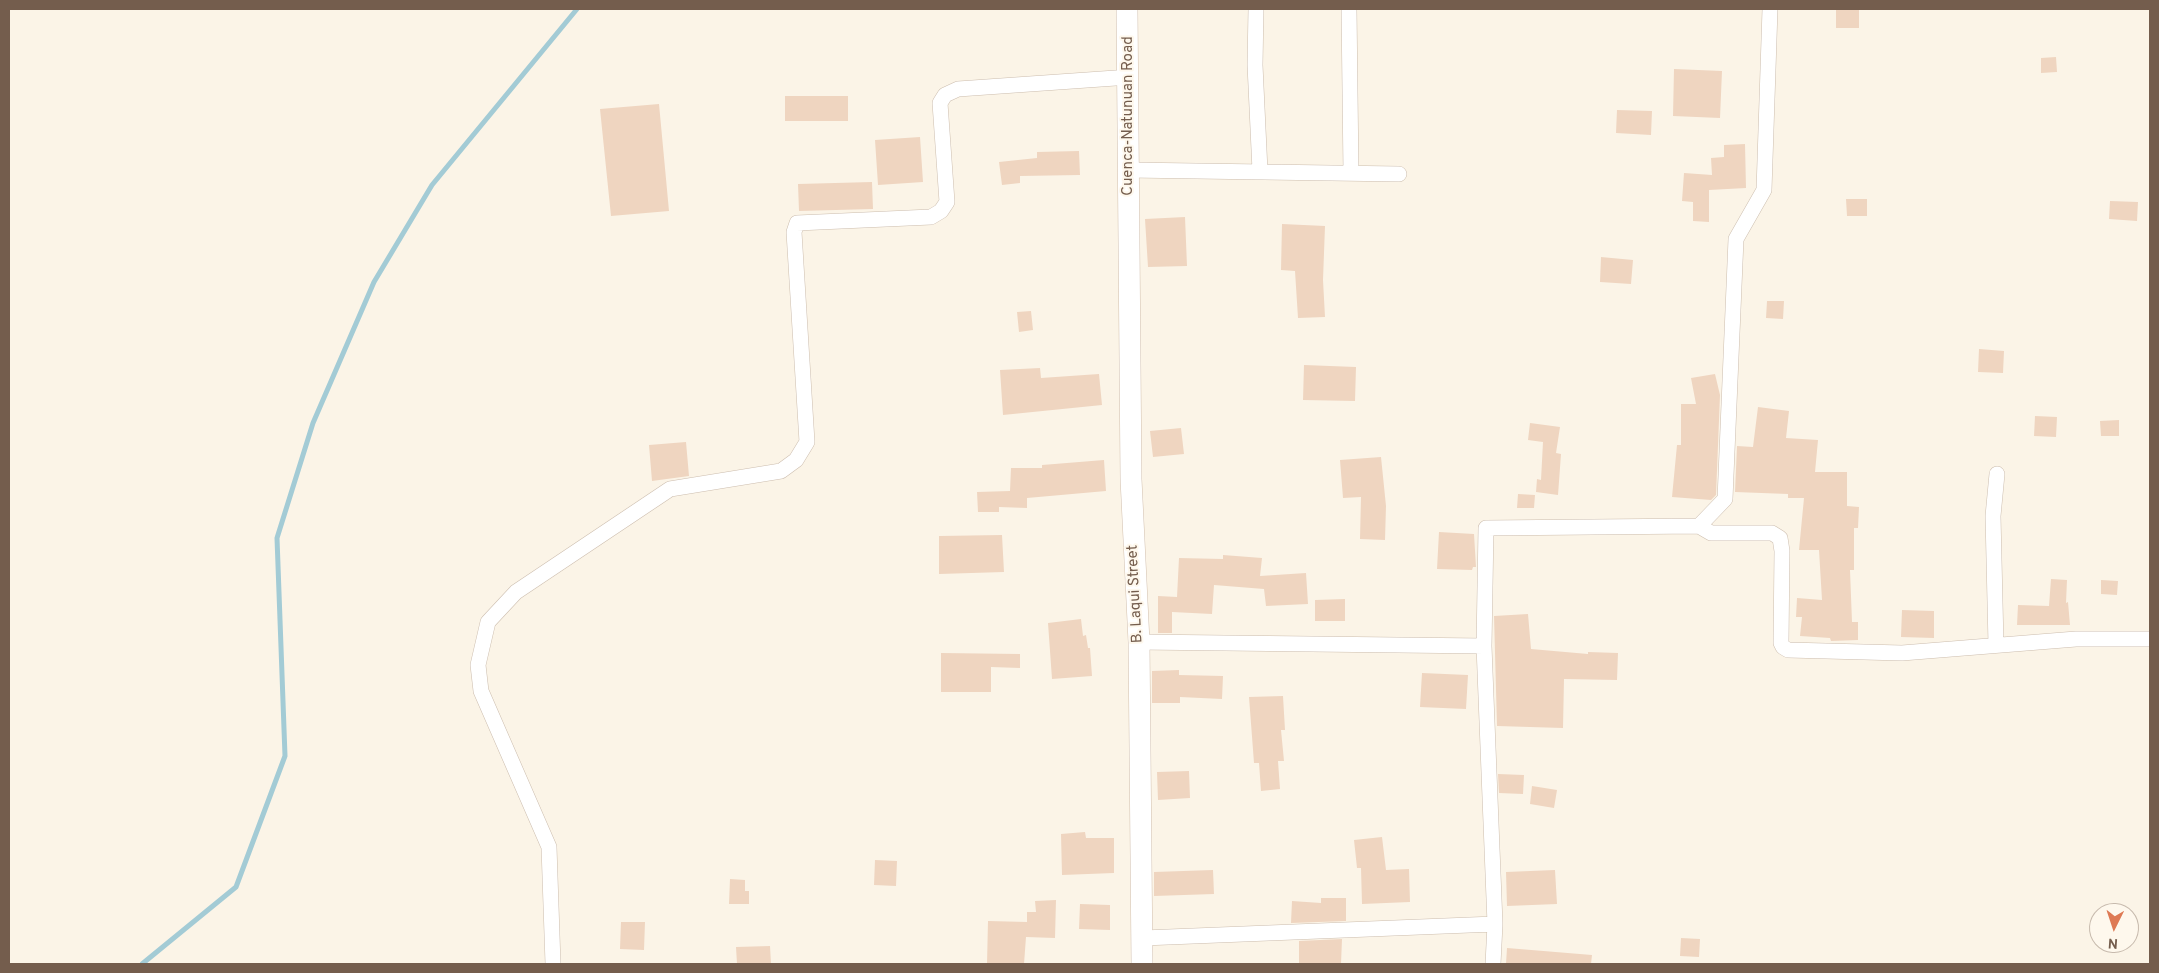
<!DOCTYPE html>
<html>
<head>
<meta charset="utf-8">
<style>
  body { margin:0 }
  #map { position:relative; width:2159px; height:973px; overflow:hidden; background:#fbf4e7; font-family:Overpass,sans-serif }
  canvas { display:block }
  .frame { position:absolute; inset:0; border:10px solid #745d4d; pointer-events:none }
  .north { position:absolute; left:2089px; top:903px; width:50px; height:50px; box-sizing:border-box; background:#fef8ed; border:1px solid #c7baad; border-radius:50%; rotate:184deg; font-size:14px; font-weight:700; line-height:20px; text-align:center; color:#745d4d }
  .north::after { content:''; display:block; margin:auto; width:18px; height:22px; background:#de7a54; clip-path:polygon(50% 0,100% 100%,50% 72%,0 100%) }
</style>
</head>
<body>
<div id="map">
<canvas width="2159" height="973"></canvas>
<div class="frame"></div>
<div class="north">N</div>
</div>
<script>
const ctx = document.querySelector('canvas').getContext('2d');
ctx.lineJoin = 'round';
const toPath = rows => new Path2D(rows.map(r => 'M' + r).join(''));
function stroke(path, color, width, dash) { ctx.strokeStyle = color; ctx.lineWidth = width; ctx.lineCap = dash ? 'butt' : 'round'; ctx.setLineDash(dash || []); ctx.stroke(path); }
function fillPath(path, color) { ctx.fillStyle = color; ctx.fill(path, 'evenodd'); }
function write(font, color, halo, rows, align = 'center') {
  ctx.font = font + ' Overpass,sans-serif'; ctx.lineWidth = 4; ctx.setLineDash([]); ctx.textBaseline = 'middle'; ctx.strokeStyle = halo; ctx.fillStyle = color; for (const [text, x, y, turn = 0] of rows) {
    ctx.save(); ctx.translate(x, y); ctx.rotate((+turn || 0) * Math.PI / 180); ctx.textAlign = isNaN(turn) ? turn : align; if (halo) ctx.strokeText(text, 0, 0); ctx.fillText(text, 0, 0); ctx.restore();
  }
}
const stream = toPath([
  [142,964,236,887,285,756,277,538,313,423,374,282,432,185,577,9]
]);
const building = toPath([
  [1836,9,1859,9,1859,28,1836,28],
  [2056,57,2057,72,2041,73,2041,58],
  [1674,69,1722,71,1720,118,1673,116],
  [785,96,848,96,848,121,785,121],
  [659,104,669,211,611,216,600,109],
  [1617,110,1652,111,1651,135,1616,133],
  [920,137,923,182,878,185,875,140],
  [1745,144,1746,188,1709,190,1709,222,1693,221,1693,202,1682,201,1684,173,1712,175,1711,158,1724,157,1724,145],
  [1079,151,1080,175,1020,176,1020,183,1002,185,999,162,1037,158,1037,152],
  [872,182,873,209,799,211,798,184],
  [1846,199,1867,199,1867,216,1847,216],
  [2110,201,2138,202,2137,221,2109,219],
  [1185,217,1187,266,1148,267,1145,219],
  [1282,224,1325,226,1323,280,1325,317,1298,318,1295,271,1281,270],
  [1601,257,1633,260,1631,284,1600,282],
  [1767,301,1784,301,1783,319,1766,318],
  [1031,311,1033,330,1019,332,1017,312],
  [1979,349,2004,351,2003,373,1978,372],
  [1304,365,1356,367,1355,401,1303,400],
  [1040,368,1041,378,1099,374,1102,405,1003,415,1000,370],
  [1715,374,1720,395,1716,495,1711,500,1672,497,1677,445,1681,445,1681,404,1696,404,1691,378],
  [1758,407,1789,411,1786,438,1818,440,1815,472,1847,472,1847,506,1859,507,1858,528,1854,528,1854,570,1850,570,1852,622,1858,622,1858,640,1831,641,1830,638,1800,636,1802,617,1796,617,1797,598,1822,600,1819,550,1799,550,1804,498,1788,498,1788,494,1735,492,1737,446,1753,447],
  [2035,416,2057,417,2056,437,2034,436],
  [2119,420,2119,436,2101,436,2100,421],
  [1530,423,1560,427,1556,453,1561,454,1558,495,1536,492,1537,479,1541,480,1543,442,1528,440],
  [1181,428,1184,454,1153,457,1150,431],
  [686,442,689,476,652,481,649,445],
  [1381,457,1386,506,1385,540,1360,539,1361,497,1343,498,1340,460],
  [1104,460,1106,491,1027,498,1027,508,999,507,999,512,978,512,977,492,1010,491,1011,468,1042,468,1042,465],
  [1518,494,1535,495,1534,508,1517,508],
  [1439,532,1474,534,1476,567,1473,567,1472,570,1437,569],
  [1002,535,1004,572,939,574,939,536],
  [1223,555,1262,558,1260,576,1306,573,1308,604,1266,606,1264,589,1214,585,1212,614,1172,612,1172,633,1158,633,1158,596,1177,597,1179,558,1223,559],
  [2051,579,2067,580,2066,603,2068,602,2070,625,2017,625,2018,605,2049,606],
  [2101,580,2118,581,2117,595,2101,594],
  [1345,599,1345,621,1315,621,1315,600],
  [1902,610,1934,611,1934,638,1901,637],
  [1528,614,1531,649,1588,654,1588,652,1618,653,1617,680,1564,679,1563,728,1497,726,1494,616],
  [1081,619,1083,636,1086,635,1088,648,1090,648,1092,676,1052,679,1048,623],
  [941,653,1020,654,1020,668,991,667,991,692,941,692],
  [1179,670,1179,675,1223,676,1222,699,1180,697,1180,703,1152,703,1152,671],
  [1422,673,1468,675,1466,709,1420,707],
  [1283,696,1285,730,1281,730,1284,761,1278,761,1280,789,1261,791,1259,763,1254,763,1249,697],
  [1189,771,1190,798,1158,800,1157,772],
  [1498,774,1524,775,1523,794,1499,793],
  [1532,786,1557,790,1554,808,1530,804],
  [1085,832,1086,838,1114,838,1114,873,1062,875,1061,834],
  [1382,837,1386,870,1409,869,1410,902,1362,904,1361,868,1357,868,1354,840],
  [875,860,897,861,896,886,874,885],
  [1213,870,1214,894,1154,896,1154,872],
  [1555,870,1557,904,1507,906,1506,872],
  [730,879,745,880,745,891,749,891,749,904,729,904],
  [1321,898,1346,898,1346,921,1291,923,1292,901,1321,903],
  [1056,900,1055,938,1026,937,1024,964,987,964,988,921,1027,922,1027,912,1036,912,1035,901],
  [1080,904,1110,905,1110,930,1079,929],
  [621,922,645,922,644,950,620,949],
  [1681,938,1700,939,1699,957,1680,956],
  [1342,939,1341,964,1299,963,1299,941],
  [770,946,771,964,737,964,736,947],
  [1507,948,1592,955,1591,964,1506,964]
]);
const street = toPath([
  [1256,9,1255,65,1260,171],
  [1349,9,1351,173],
  [1129,170,1399,174],
  [1699,526,1711,533,1772,533,1780,538,1782,551,1781,643,1783,647,1788,650,1902,653,2076,639,2150,639],
  [1139,642,1484,646],
  [1996,645,1993,516,1997,474],
  [1143,938,1495,924],
  [553,964,549,847,481,691,478,665,488,622,516,592,670,489,781,471,796,460,807,442,794,232,797,223,931,217,941,211,947,202,940,103,945,95,958,89,1130,77],
  [1493,964,1495,924,1484,646,1486,528,1699,526,1725,499,1736,239,1764,190,1770,9]
]);
const secondary = toPath([
  [1127,9,1131,479,1139,642,1142,964]
]);
const streetNames = [
  ["Cuenca-Natunuan Road",1129,116,-90],
  ["B. Laqui Street",1136,594,-93]
];
stroke(stream, '#a3cbd5', 5);
fillPath(building, '#efd5c0');
stroke(street, '#ccbdae', 16);
stroke(secondary, '#d1bfae', 22);
stroke(street, '#fff', 15);
stroke(secondary, '#fff', 21);
write('15px', '#745d4d', '#fef8ed', streetNames);
</script>
</body>
</html>
